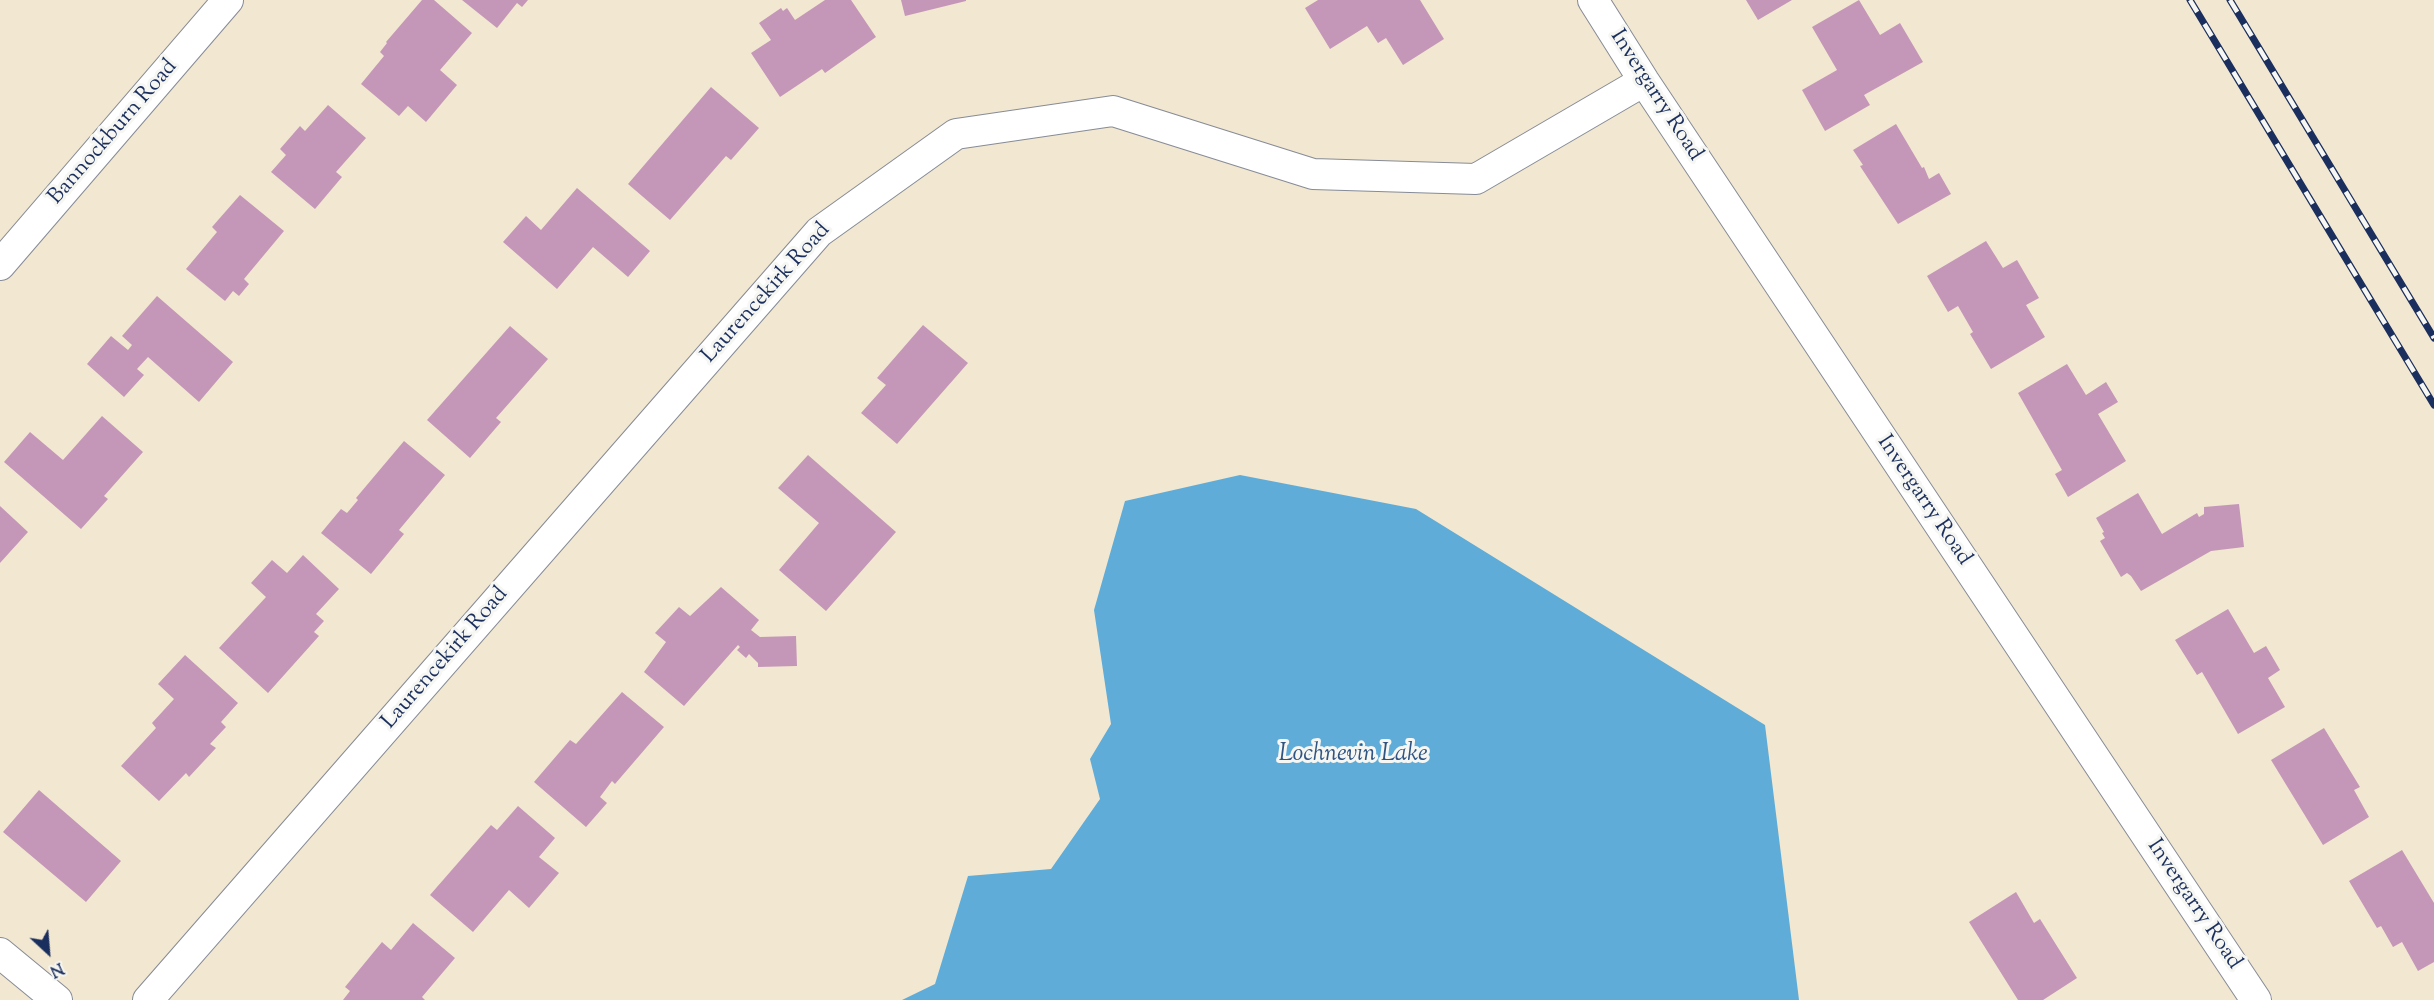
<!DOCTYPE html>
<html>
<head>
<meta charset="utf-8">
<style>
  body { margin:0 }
  #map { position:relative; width:2434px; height:1000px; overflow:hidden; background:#f2e7d0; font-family:"Sorts Mill Goudy",serif }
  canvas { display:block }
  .north { position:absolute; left:18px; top:922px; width:60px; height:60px; -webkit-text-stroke:4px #f6f6f2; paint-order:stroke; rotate:154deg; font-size:16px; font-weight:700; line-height:24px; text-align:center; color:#1b2f5e }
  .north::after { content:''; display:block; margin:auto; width:21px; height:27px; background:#1b2f5e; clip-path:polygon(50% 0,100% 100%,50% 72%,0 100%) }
</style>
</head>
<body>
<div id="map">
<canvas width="2434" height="1000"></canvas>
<div class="north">N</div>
</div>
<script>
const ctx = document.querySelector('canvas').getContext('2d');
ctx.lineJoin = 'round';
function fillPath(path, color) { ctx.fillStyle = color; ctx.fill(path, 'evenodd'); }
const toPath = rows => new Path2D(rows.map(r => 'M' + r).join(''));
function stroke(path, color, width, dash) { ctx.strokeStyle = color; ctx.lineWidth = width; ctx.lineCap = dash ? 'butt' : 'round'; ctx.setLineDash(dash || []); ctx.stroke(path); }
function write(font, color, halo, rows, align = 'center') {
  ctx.font = font + ' "Sorts Mill Goudy",serif'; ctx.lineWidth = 6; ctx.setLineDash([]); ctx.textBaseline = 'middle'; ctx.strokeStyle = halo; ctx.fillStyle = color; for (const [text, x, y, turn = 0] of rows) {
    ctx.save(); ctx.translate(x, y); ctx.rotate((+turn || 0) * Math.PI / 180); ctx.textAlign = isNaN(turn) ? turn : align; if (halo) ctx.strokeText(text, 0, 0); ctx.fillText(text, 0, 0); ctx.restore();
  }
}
const water = toPath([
  [1240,475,1416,509,1765,725,1799,1000,902,1000,935,984,968,876,1051,869,1100,799,1090,759,1111,724,1094,610,1125,501]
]);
const building = toPath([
  [422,0,434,0,472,33,440,70,457,85,426,122,408,106,399,116,361,84,384,56,380,52,387,43,386,42],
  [462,0,528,0,522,7,517,3,497,28],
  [825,0,851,0,876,37,825,73,822,69,780,97,751,53,771,40,759,23,781,8,783,11,787,8,795,20],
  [901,0,966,0,966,1,905,16],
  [1318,0,1420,0,1444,39,1403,65,1386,38,1378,43,1367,26,1330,49,1305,8],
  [1746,0,1792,0,1758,20],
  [1859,0,1880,35,1900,23,1923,62,1864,95,1870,105,1825,131,1802,90,1837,70,1812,27],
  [711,87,759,128,731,160,726,156,670,220,628,184],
  [328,105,366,138,336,172,342,177,315,209,271,172,286,155,280,149,300,126,305,131],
  [1896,124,1922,168,1924,167,1929,179,1939,173,1951,194,1898,224,1860,166,1863,165,1853,150],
  [577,188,650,251,628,277,593,247,557,289,503,242,526,216,541,230],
  [240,195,284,231,244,279,249,284,239,296,233,291,225,301,186,269,217,232,212,227],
  [1986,241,2003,268,2017,260,2039,298,2026,305,2045,337,1991,369,1970,334,1973,332,1958,306,1948,312,1927,276],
  [157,296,233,362,199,402,148,357,137,369,144,375,124,397,87,364,111,336,128,350,132,345,122,336],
  [923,325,968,363,897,444,861,413,886,385,877,378],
  [510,326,548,359,496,418,501,422,470,458,427,420],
  [2067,364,2086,395,2106,382,2118,402,2098,414,2126,461,2068,497,2055,474,2062,470,2018,393],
  [102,416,143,452,104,496,108,499,81,529,4,462,30,432,63,460],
  [404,441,445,475,399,530,404,534,371,574,321,533,341,509,347,513,358,500,356,498],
  [808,455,896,532,826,611,779,570,819,523,778,488],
  [2138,493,2162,534,2197,513,2199,517,2204,514,2204,507,2239,504,2244,547,2211,551,2141,591,2131,576,2127,573,2121,577,2100,541,2105,538,2102,533,2104,532,2096,518],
  [0,506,28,532,0,563],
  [303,555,339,589,316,614,324,621,314,632,319,636,268,693,219,648,266,597,251,583,272,560,287,573],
  [721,587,759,620,751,630,760,637,796,636,797,666,758,667,758,663,749,654,746,658,737,650,740,647,738,645,684,706,644,672,666,642,655,633,679,607,690,616],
  [2228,609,2254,653,2266,646,2280,670,2268,678,2285,707,2238,734,2202,672,2197,675,2175,640],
  [185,655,238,703,221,722,226,727,210,744,216,748,189,777,186,773,159,801,121,766,156,728,152,723,174,699,158,684],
  [622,692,664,727,615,784,612,781,600,797,607,803,586,827,534,782,570,740,576,744],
  [2324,728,2360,787,2354,790,2369,817,2323,845,2271,760],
  [39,790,121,861,86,902,3,832],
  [518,806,555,838,539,857,559,873,529,908,509,890,473,932,430,895,491,825,497,830],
  [2402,850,2434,903,2434,962,2418,971,2402,942,2393,947,2381,926,2377,928,2349,881],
  [2016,892,2034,923,2040,919,2077,978,2043,1000,2018,1000,1969,922],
  [413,923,455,958,422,997,425,1000,343,1000,350,991,345,987,382,942,391,950]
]);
const street = toPath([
  [1593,0,1644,81,2256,1000],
  [0,265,228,0],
  [0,953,57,1000],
  [148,1000,819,232,956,134,1113,111,1313,174,1476,179,1644,81]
]);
const rail = toPath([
  [2190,0,2434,405],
  [2230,0,2434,338]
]);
const streetNames = [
  ["Invergarry Road",1655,96,57],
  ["Bannockburn Road",114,133,-49],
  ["Laurencekirk Road",767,294,-48],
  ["Invergarry Road",1923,501,56],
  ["Laurencekirk Road",446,659,-49],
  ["Invergarry Road",2193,905,56]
];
const waterNames = [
  ["Lochnevin Lake",1353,756]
];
fillPath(water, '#5facd8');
fillPath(building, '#c497b9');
stroke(street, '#868b97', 32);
stroke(street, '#fff', 30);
stroke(rail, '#1b2f5e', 7);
stroke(rail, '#f6f6f2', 4.5, [14]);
write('22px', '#1b2f5e', '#f6f6f2', streetNames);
write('italic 24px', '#2f5483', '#f6f6f2', waterNames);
</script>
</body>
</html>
